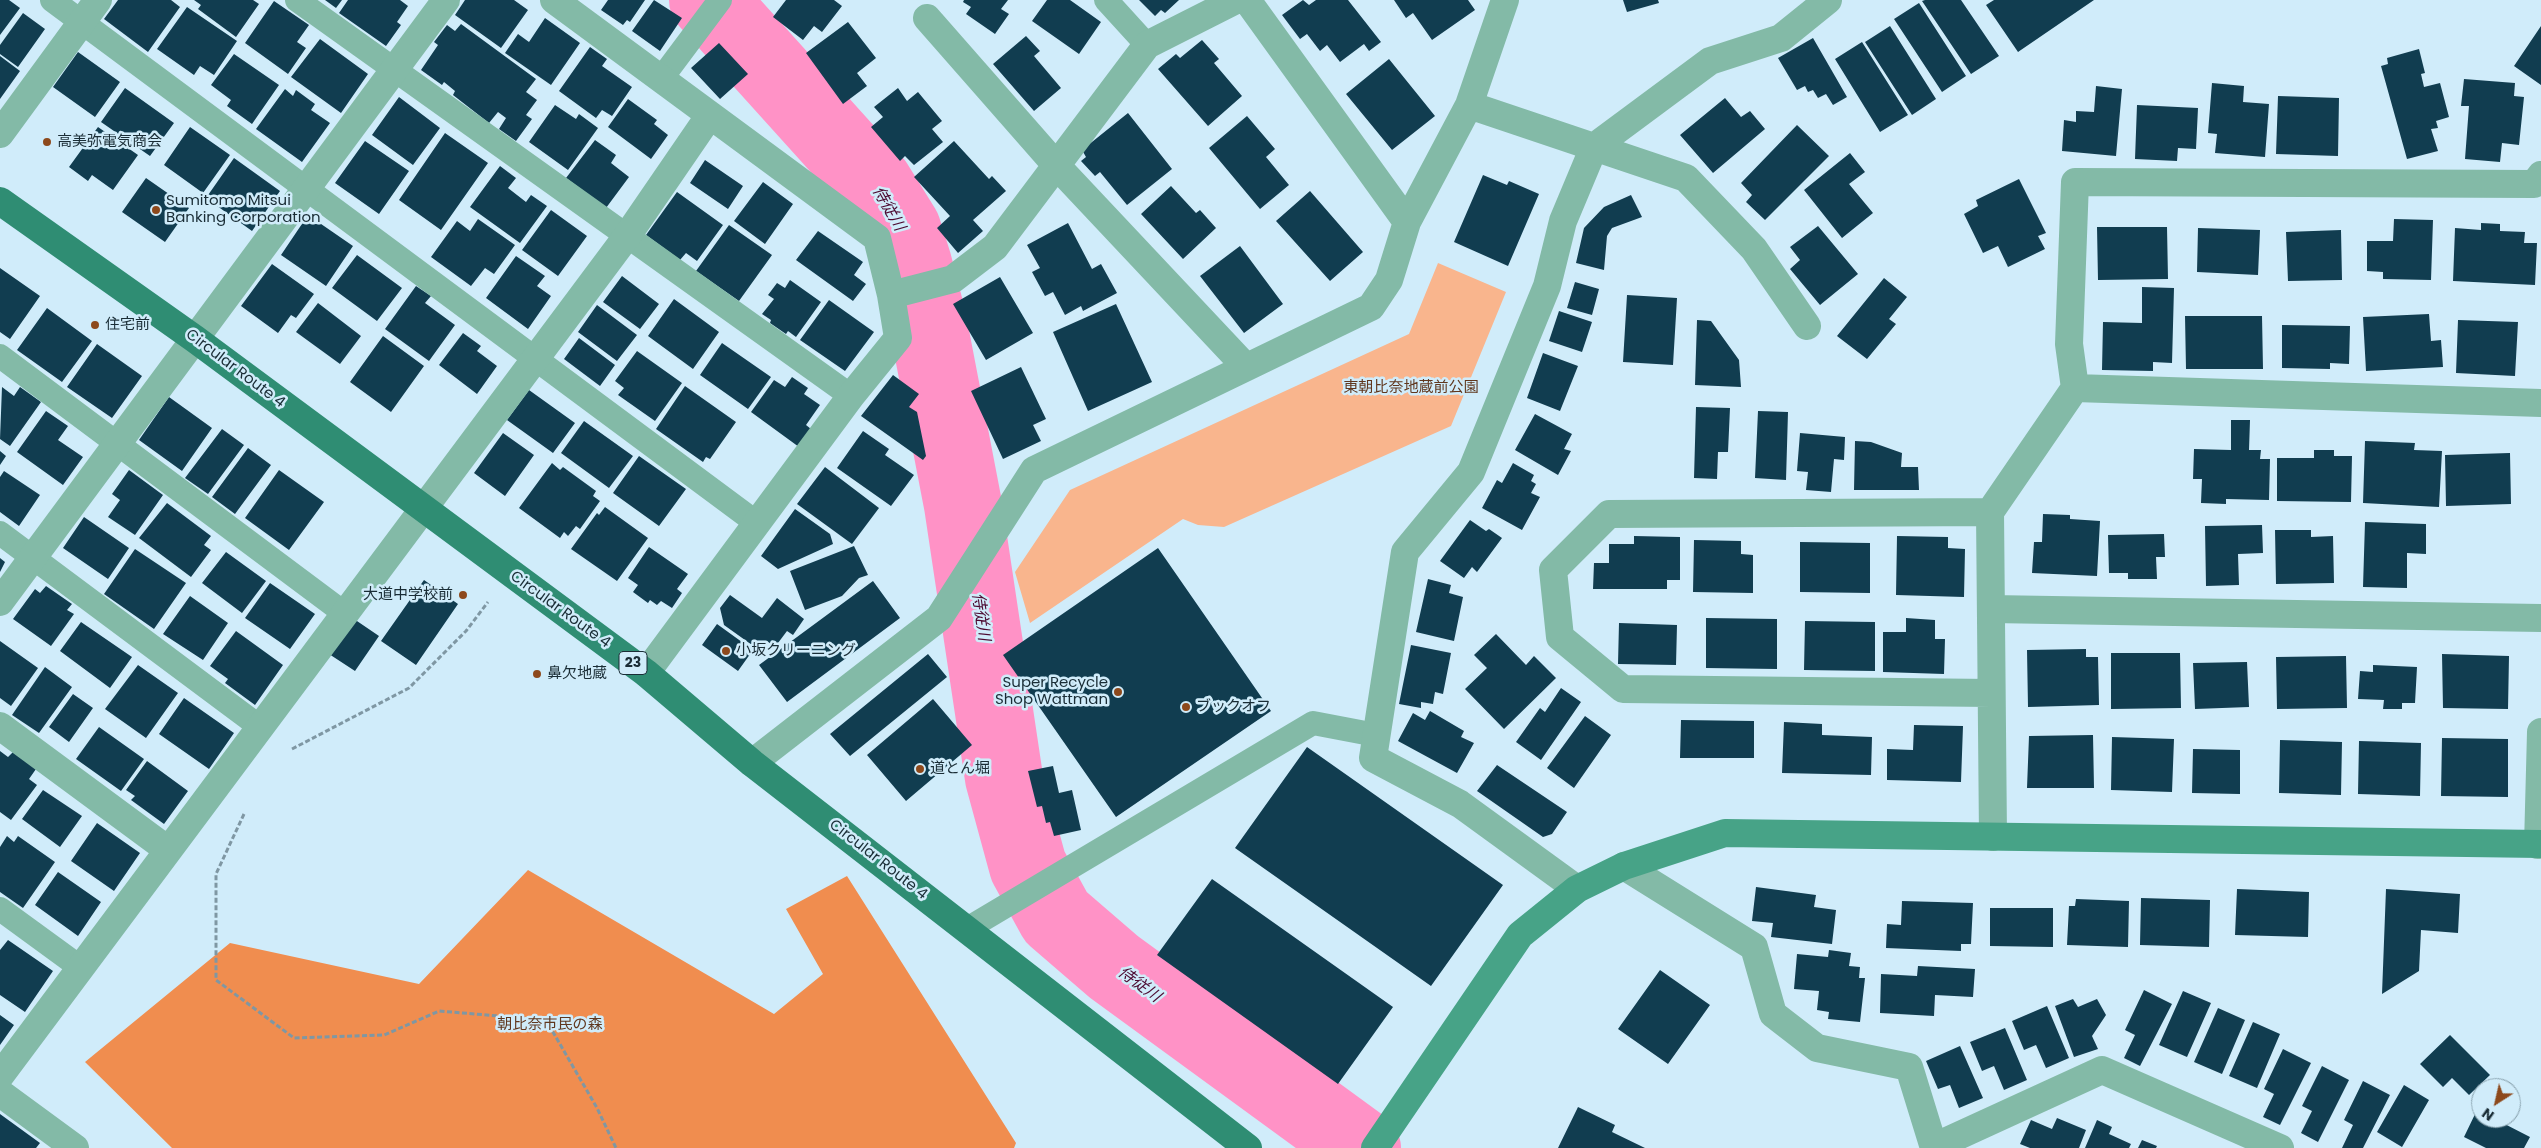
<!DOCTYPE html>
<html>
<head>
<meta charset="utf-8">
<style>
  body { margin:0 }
  #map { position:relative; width:2541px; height:1148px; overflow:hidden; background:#d0ecfa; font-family:Poppins,sans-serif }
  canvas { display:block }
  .north { position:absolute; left:2471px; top:1078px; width:50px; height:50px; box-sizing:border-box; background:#d0ecfa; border:1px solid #87a0ac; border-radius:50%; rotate:215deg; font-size:14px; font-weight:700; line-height:20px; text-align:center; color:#1a2d36 }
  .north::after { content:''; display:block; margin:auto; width:18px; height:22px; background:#8d491c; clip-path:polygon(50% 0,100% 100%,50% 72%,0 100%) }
</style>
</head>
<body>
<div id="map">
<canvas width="2541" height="1148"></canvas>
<div class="north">N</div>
</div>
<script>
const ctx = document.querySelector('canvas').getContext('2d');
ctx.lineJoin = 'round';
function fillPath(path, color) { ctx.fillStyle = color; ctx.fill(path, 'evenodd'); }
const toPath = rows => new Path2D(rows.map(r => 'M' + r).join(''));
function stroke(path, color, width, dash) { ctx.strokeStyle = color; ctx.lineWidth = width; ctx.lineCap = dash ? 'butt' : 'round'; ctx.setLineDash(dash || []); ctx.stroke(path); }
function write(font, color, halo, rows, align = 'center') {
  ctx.font = font + ' Poppins,"Noto Sans JP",sans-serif'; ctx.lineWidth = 5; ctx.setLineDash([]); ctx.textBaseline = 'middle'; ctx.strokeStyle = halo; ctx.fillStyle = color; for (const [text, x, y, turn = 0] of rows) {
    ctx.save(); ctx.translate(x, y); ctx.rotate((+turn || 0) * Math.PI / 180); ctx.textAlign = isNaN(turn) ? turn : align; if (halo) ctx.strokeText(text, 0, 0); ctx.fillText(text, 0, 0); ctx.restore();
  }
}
const green = toPath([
  [1438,263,1506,292,1451,426,1224,527,1198,525,1183,519,1030,623,1015,572,1070,490,1409,334]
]);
const forest = toPath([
  [528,870,774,1014,823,974,786,909,847,876,1016,1143,1014,1148,172,1148,85,1062,230,943,419,984]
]);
const river = toPath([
  [708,0,874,184,902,229,913,264,927,318,963,505,1004,778,1028,866,1056,917,1114,967,1362,1148]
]);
const building = toPath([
  [0,0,9,0,20,8,0,35],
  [118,0,171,0,180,7,148,52,104,19],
  [194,0,253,0,259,4,236,37,198,9,201,5],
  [325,0,342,0,336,8],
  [348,0,400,0,408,6,397,22,401,25,386,46,339,13],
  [465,0,514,0,528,10,501,48,455,15],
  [608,0,645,0,630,22,627,20,623,25,601,10],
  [654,0,682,18,660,51,632,31],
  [786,0,834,0,842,6,822,32,814,26,803,40,773,17],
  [964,0,1008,0,1001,9,1009,14,995,34,966,14,971,7,963,2],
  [1047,0,1070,0,1101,22,1079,54,1032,21],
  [1139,0,1179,0,1165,13,1161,10,1155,16],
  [1303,0,1309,5,1316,0,1348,0,1381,42,1369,51,1364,44,1340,62,1327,45,1320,51,1307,34,1300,39,1282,15],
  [1394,0,1468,0,1475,10,1432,40,1413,13,1406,18],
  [1623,0,1658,0,1659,3,1627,12],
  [1925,0,1961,0,1999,56,1971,74,1922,1],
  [1994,0,2094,0,2018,52,1986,5],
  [274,1,309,25,297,42,306,48,288,74,245,43],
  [1919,3,1966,76,1942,92,1894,19],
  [187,7,237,41,214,75,200,66,194,75,157,49],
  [23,13,45,29,18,67,0,54,0,45],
  [545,18,580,43,551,85,505,53,518,34,529,42],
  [848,22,876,58,857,73,867,86,843,104,806,53],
  [461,24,536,79,526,92,537,100,526,115,532,119,516,141,499,129,506,118,498,112,489,123,453,95,455,91,444,82,442,85,421,70,438,45,434,42,447,25,455,31],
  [1890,26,1936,99,1912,115,1865,42],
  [2541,26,2541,85,2514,66],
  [1026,36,1040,51,1034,56,1061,88,1034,111,993,64],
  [1813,38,1847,97,1833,105,1826,94,1818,98,1813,90,1808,92,1805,86,1797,90,1778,58],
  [320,39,368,74,341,113,291,77],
  [1202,40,1219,59,1214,63,1242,96,1208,126,1158,69,1176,54,1180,58],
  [1862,42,1908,115,1880,132,1835,59],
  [719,43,748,74,720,99,691,68],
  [590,47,607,59,602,66,632,87,612,116,602,110,596,118,559,91],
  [2419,49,2425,73,2421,74,2424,87,2440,83,2449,117,2436,121,2438,128,2431,129,2438,151,2407,159,2381,66,2388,64,2387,58],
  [78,52,120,82,95,117,53,87],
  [234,54,279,85,252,124,227,106,231,100,211,85],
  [0,56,20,71,0,99],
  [1389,59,1435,116,1392,150,1346,94],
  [2464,79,2515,83,2514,96,2524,97,2519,145,2502,143,2500,162,2465,159,2469,106,2461,106],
  [2212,83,2244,86,2243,102,2269,104,2265,157,2215,153,2217,134,2208,133],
  [2096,86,2122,89,2116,156,2062,151,2064,120,2076,122,2076,111,2094,112],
  [125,88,174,123,150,156,101,122],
  [898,88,907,101,918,92,942,121,932,129,943,142,914,165,905,156,900,161,871,127,883,117,874,107],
  [285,89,293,96,296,90,315,104,311,110,330,123,302,162,256,129],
  [2278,96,2339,98,2338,156,2276,154],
  [399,97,440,128,413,165,372,135],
  [1725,98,1741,117,1750,111,1765,129,1713,173,1680,135],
  [628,99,657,120,654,124,668,135,651,159,608,127],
  [555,105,576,119,579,114,598,128,568,170,529,142],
  [2137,105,2198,108,2196,149,2178,148,2177,161,2135,159],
  [1128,113,1172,169,1127,205,1100,172,1095,176,1081,161,1086,157,1082,150],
  [1247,116,1275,149,1266,157,1289,185,1260,209,1209,148],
  [1797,125,1829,156,1765,220,1746,202,1752,195,1741,183],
  [98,127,138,155,113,190,92,175,88,181,69,167],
  [190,127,230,155,203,193,164,165],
  [445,133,488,163,441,230,399,200],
  [595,140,616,155,611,163,629,177,606,208,566,178],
  [365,141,409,171,379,214,335,183],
  [954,141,989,179,992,176,1006,191,973,220,983,231,958,253,937,228,950,216,914,177],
  [1850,153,1865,172,1849,184,1873,213,1842,238,1804,190],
  [234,158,280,191,252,231,206,198],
  [705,160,743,186,728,209,690,183],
  [500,166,516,178,508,188,526,202,531,195,547,206,520,243,470,207],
  [1483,175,1507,185,1509,181,1539,194,1508,266,1454,242],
  [146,178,189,208,165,242,122,212],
  [2019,179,2046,233,2038,236,2045,249,2008,267,1998,246,1983,253,1964,214,1978,206,1976,200],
  [763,182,793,204,765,244,734,221],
  [1171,186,1196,213,1200,210,1216,228,1183,259,1141,214],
  [1310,191,1363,252,1330,281,1276,221],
  [677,192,723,225,697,261,686,253,680,260,646,235],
  [1631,195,1642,217,1612,228,1607,236,1604,270,1576,263,1584,228,1604,207],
  [551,210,587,236,558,276,522,250],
  [308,215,353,246,326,286,281,255],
  [478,219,515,245,494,274,485,268,471,286,431,257,457,221,470,231],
  [2394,219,2433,220,2431,280,2383,279,2383,272,2367,271,2367,241,2393,241],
  [1068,223,1092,269,1101,264,1117,293,1083,311,1081,306,1065,315,1053,292,1045,296,1032,272,1040,268,1027,245],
  [2481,223,2500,224,2500,231,2525,232,2524,243,2537,243,2535,285,2453,281,2455,228,2481,230],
  [729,225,772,255,739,301,696,271],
  [1818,226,1858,274,1820,305,1790,269,1800,260,1790,247],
  [2097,227,2167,227,2168,279,2098,280],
  [2198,228,2260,230,2258,275,2197,272],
  [2341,230,2342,280,2288,281,2286,232],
  [818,231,863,262,854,275,866,284,853,301,796,260],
  [1240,246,1283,304,1244,333,1200,276],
  [357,255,402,288,377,321,332,288],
  [516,256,545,276,537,286,551,296,528,329,486,298],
  [272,264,314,294,296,318,291,315,278,333,241,306],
  [0,268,40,296,10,339,0,332],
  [622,276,659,304,640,329,603,302],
  [1000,277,1033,333,986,360,953,304],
  [1884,278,1907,297,1889,319,1896,324,1867,359,1837,336],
  [790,280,821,302,796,337,788,331,786,334,770,323,771,320,762,314,774,299,768,295,777,283,785,288],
  [1575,282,1599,289,1592,315,1567,308],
  [416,286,431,296,425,303,455,325,429,361,385,329],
  [2142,287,2174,288,2172,363,2153,362,2153,371,2102,370,2103,322,2142,323],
  [1627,295,1677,298,1673,365,1623,362],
  [674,299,719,332,693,369,648,336],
  [829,300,874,332,845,371,800,340],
  [318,303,361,336,340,364,296,332],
  [1116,304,1152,382,1088,411,1053,332],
  [597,305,637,335,617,361,578,332],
  [47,308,92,341,62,382,17,350],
  [1559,311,1592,322,1582,352,1549,341],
  [2429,314,2431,341,2441,340,2443,367,2366,371,2363,317],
  [2185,316,2262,316,2263,369,2186,369],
  [1697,320,1711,321,1739,360,1741,387,1695,385],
  [2458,320,2518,322,2515,376,2456,373],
  [2282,325,2350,326,2349,364,2330,363,2330,369,2282,368],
  [463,333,481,346,477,351,497,366,477,394,439,365],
  [383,336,424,366,391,412,350,382],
  [579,338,615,365,600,386,564,359],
  [722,343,771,377,748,409,700,375],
  [97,344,142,376,112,418,67,387],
  [637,351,682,383,655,421,618,395,624,388,615,381],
  [1543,353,1578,366,1560,411,1527,398],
  [1021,367,1046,419,1033,425,1041,441,1003,459,971,391],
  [893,375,919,394,909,407,917,412,926,456,923,460,861,416],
  [792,377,808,388,804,394,820,405,806,425,811,429,799,447,751,412,774,380,785,387],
  [685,386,736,422,710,459,706,457,703,462,656,429],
  [2,387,14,396,20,387,41,402,10,446,0,439],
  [529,390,575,423,553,453,507,420],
  [169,397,212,428,182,471,139,440],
  [1696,407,1730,408,1728,452,1718,452,1717,479,1694,478],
  [46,411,68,426,58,440,83,457,63,485,17,452],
  [1758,411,1788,412,1786,480,1755,478],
  [1535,414,1572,434,1564,449,1571,451,1558,475,1515,450],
  [2231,420,2250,420,2249,450,2261,450,2260,459,2270,459,2269,500,2226,499,2226,504,2201,503,2202,479,2193,479,2194,449,2231,450],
  [584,421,633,456,609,488,561,453],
  [222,429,244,445,208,494,185,478],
  [863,431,889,449,885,455,914,475,891,506,837,468],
  [503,433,534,455,505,496,474,473],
  [1800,433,1845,437,1844,460,1834,459,1831,492,1806,490,1808,472,1797,471],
  [1855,441,1871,442,1902,453,1901,467,1918,467,1919,490,1854,490],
  [2365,441,2415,443,2414,450,2442,451,2439,507,2363,503],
  [248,448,271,465,235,514,212,497],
  [2314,450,2334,450,2334,456,2352,456,2351,502,2277,501,2277,458,2314,458],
  [0,451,6,456,0,465],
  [2510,453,2511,504,2446,506,2445,455],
  [639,456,686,489,659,526,613,493],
  [552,463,560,470,563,467,596,491,593,496,600,501,580,529,576,526,568,536,564,532,560,538,519,508],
  [1513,463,1534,475,1531,481,1536,484,1531,493,1540,497,1522,530,1482,508,1497,480,1502,483],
  [825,467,879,508,852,544,797,504],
  [129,470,163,495,135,535,108,517,120,500,112,494],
  [279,470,324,502,289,550,245,518],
  [4,471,40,495,19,526,0,512,0,477],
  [167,503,211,536,204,545,211,550,191,577,139,538],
  [605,507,648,538,617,581,571,549,597,513,599,515],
  [795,509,830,534,833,544,778,569,761,556],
  [2043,514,2070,515,2070,519,2100,521,2097,576,2032,573,2034,542,2042,542],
  [84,517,129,548,108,579,63,548],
  [1470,520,1486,531,1489,529,1502,538,1477,572,1472,567,1464,578,1440,561],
  [2365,522,2426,524,2426,554,2407,553,2407,588,2363,587],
  [2262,525,2263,553,2238,554,2239,585,2206,586,2205,526],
  [2275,530,2311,530,2311,537,2333,536,2334,583,2276,584],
  [2164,534,2165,557,2156,557,2157,579,2128,579,2128,573,2109,573,2108,535],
  [1634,536,1680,537,1680,580,1667,580,1667,589,1593,589,1594,563,1609,563,1609,544,1634,544],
  [1897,536,1948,537,1948,548,1965,549,1964,597,1896,595],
  [1694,540,1741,541,1741,554,1753,555,1753,593,1693,592],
  [1800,542,1870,543,1870,593,1800,592],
  [854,546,868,575,859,578,842,596,805,610,790,571],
  [649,547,688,574,677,589,682,593,672,608,661,601,657,605,650,600,648,603,633,592,638,585,628,578],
  [1158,548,1271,711,1116,817,1003,655],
  [135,549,186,583,154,629,104,594],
  [226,552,266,581,242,613,202,583],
  [0,558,5,562,0,572],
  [1428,579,1451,585,1449,593,1463,597,1454,641,1416,632],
  [424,580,458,604,416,665,381,641],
  [873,581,900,618,787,702,759,665],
  [270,583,315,614,290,649,245,618],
  [46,586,72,604,67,610,74,614,51,646,13,619,35,589,40,593],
  [730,595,762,618,777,598,804,619,793,635,787,631,775,647,767,641,759,650,724,625,720,608],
  [190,596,228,623,203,660,163,634],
  [1706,618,1777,619,1777,669,1706,668],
  [1906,618,1935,620,1935,639,1945,639,1944,674,1883,672,1883,632,1906,632],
  [354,619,379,636,355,671,329,654],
  [1805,621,1875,622,1875,671,1804,670],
  [81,622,132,657,110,688,60,651],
  [1619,623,1677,625,1676,665,1618,664],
  [717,624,753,650,738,671,702,645],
  [236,631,283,665,255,705,225,683,228,679,210,666],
  [1496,634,1526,665,1534,656,1556,678,1504,729,1465,689,1487,668,1474,655],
  [0,641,38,668,11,706,0,698],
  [1411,645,1451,653,1443,694,1435,692,1433,704,1421,702,1421,708,1399,704],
  [2086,649,2086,657,2098,657,2099,705,2028,707,2027,650],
  [2111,653,2180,653,2181,708,2111,709],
  [928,654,947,677,850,756,830,734],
  [2442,654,2509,656,2508,709,2443,708],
  [2346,656,2347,708,2277,709,2276,657],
  [2247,662,2249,707,2195,709,2193,663],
  [138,665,178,693,146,738,105,709],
  [2373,665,2417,667,2415,703,2402,703,2402,709,2383,709,2384,700,2358,699,2360,671,2373,672],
  [45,667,72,687,39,733,12,715],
  [1561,688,1581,702,1541,760,1516,742,1540,708,1545,712],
  [73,694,93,708,69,742,49,727],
  [184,698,234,733,209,769,159,734],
  [933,699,972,745,906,801,867,755],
  [1430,711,1464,731,1461,737,1474,743,1457,773,1398,741,1413,713,1425,720],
  [1585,716,1611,735,1574,788,1547,768],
  [1681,720,1754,721,1754,758,1680,758],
  [1784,722,1822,724,1822,735,1872,737,1871,775,1782,773],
  [1914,725,1963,726,1961,782,1887,780,1887,749,1913,750],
  [99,727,144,759,121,791,76,759],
  [2093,735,2094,788,2027,788,2029,736],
  [2112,737,2174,739,2172,792,2111,790],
  [2442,738,2508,739,2508,797,2441,796],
  [2280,740,2342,742,2341,795,2279,793],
  [2359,741,2421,743,2420,796,2358,794],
  [1307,747,1503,885,1431,986,1235,848],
  [2193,749,2240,750,2240,794,2192,793],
  [0,751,8,757,13,752,36,769,29,779,37,785,11,820,0,812],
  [147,761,188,791,164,824,131,800,135,796,126,790],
  [1497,765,1567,812,1552,834,1543,837,1477,791],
  [1053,766,1059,793,1072,790,1081,830,1054,836,1050,822,1046,823,1042,806,1037,807,1028,771],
  [43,790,82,816,60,847,22,819],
  [97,823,140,853,114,891,71,861],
  [7,836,14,842,18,836,55,862,23,908,0,892,0,847],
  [58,872,101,902,78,936,35,905],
  [1212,879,1393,1007,1338,1084,1157,955],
  [1756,887,1816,895,1814,907,1836,910,1832,944,1771,937,1773,923,1752,921],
  [2237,889,2309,892,2308,937,2235,935],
  [2386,889,2460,894,2458,933,2421,930,2419,971,2382,994],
  [2141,898,2210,900,2209,947,2140,945],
  [2076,899,2129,901,2128,947,2067,945,2069,906,2075,906],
  [1902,901,1973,903,1971,944,1961,944,1961,951,1886,948,1887,924,1901,925],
  [1990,908,2053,908,2053,947,1990,946],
  [8,940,53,971,25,1012,0,995,0,950],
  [1829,950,1851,953,1849,966,1860,967,1859,978,1865,978,1860,1022,1828,1019,1829,1012,1817,1010,1819,991,1794,989,1797,954,1828,957],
  [1918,966,1975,969,1973,997,1935,995,1934,1016,1880,1013,1881,974,1917,976],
  [1660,970,1710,1005,1668,1064,1618,1029],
  [2144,990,2172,1004,2140,1066,2124,1058,2135,1035,2125,1030],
  [2183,991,2211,1003,2187,1057,2159,1045],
  [2073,999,2078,1007,2097,999,2106,1015,2092,1036,2098,1049,2074,1057,2055,1006],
  [2047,1006,2069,1058,2046,1068,2036,1045,2024,1050,2012,1021],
  [2218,1008,2245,1020,2222,1074,2194,1062],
  [0,1015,14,1025,0,1045],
  [2253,1022,2280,1034,2257,1088,2229,1076],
  [2005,1028,2027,1080,2004,1090,1994,1066,1982,1071,1970,1042],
  [2450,1035,2490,1075,2469,1095,2452,1078,2443,1087,2420,1064],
  [1960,1046,1983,1098,1959,1108,1950,1085,1938,1089,1926,1061],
  [2283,1049,2311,1063,2280,1125,2263,1117,2274,1094,2264,1089],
  [2322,1066,2349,1080,2318,1142,2301,1133,2312,1111,2302,1106],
  [2363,1081,2390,1095,2363,1148,2342,1148,2353,1125,2344,1120],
  [2404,1085,2429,1100,2402,1147,2377,1132],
  [1578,1107,1615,1125,1612,1132,1645,1148,1558,1148],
  [2477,1110,2481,1112,2481,1118,2493,1118,2530,1137,2524,1148,2486,1148,2464,1137],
  [0,1114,40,1143,36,1148,0,1148],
  [2057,1118,2086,1130,2079,1148,2030,1148,2020,1144,2031,1120,2052,1129],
  [2097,1120,2112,1127,2109,1134,2131,1144,2129,1148,2085,1148],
  [2142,1140,2157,1146,2156,1148,2138,1148]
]);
const path = toPath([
  [292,749,409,688,466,631,488,602],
  [244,814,216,874,216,980,294,1038,384,1035,439,1011,546,1020,597,1108,616,1148]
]);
const lane = toPath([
  [52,0,758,524],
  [297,0,851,396],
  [1106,0,1147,45],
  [661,79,720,0],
  [0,356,344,613],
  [0,533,260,727],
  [0,909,81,968],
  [967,929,1313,723,1376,735]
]);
const street = toPath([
  [554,0,877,238,891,295,898,338,851,396,646,673],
  [1247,0,1407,222],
  [927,18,1056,165,1245,366],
  [1469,105,1686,178,1754,249,1807,326],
  [0,134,98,0],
  [891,295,953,279,995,247,1147,45,1236,0],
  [2075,388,2069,344,2075,182,2534,184,2541,175],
  [1990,512,1609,514,1553,570,1560,637,1623,689,1991,693],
  [0,602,446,0],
  [1991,609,2541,618],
  [0,726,168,850],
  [752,763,939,618,1034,470,1371,307,1389,280,1407,222,1469,105,1505,0],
  [1993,837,1990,512,2075,388,2541,403],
  [2538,845,2541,732],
  [1624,866,1754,947,1773,1014,1817,1048,1909,1067,1934,1148],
  [1577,889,1460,804,1373,758,1405,552,1471,472,1547,286,1563,221,1594,147,1710,61,1781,38,1828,0],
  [0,1076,627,236,710,115],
  [0,1093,75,1148],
  [1934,1147,2102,1070,2280,1148]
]);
const secondary = toPath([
  [1375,1148,1520,935,1577,889,1624,866,1725,833,2541,844]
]);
const primary = toPath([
  [0,201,195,339,646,673,752,763,1248,1148]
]);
const markers = [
  [47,142,5,"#8d491c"],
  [156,210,5,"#8d491c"],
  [95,325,5,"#8d491c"],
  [463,595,5,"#8d491c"],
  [726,651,5,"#8d491c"],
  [537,674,5,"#8d491c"],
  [1118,692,5,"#8d491c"],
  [1186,707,5,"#8d491c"],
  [920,769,5,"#8d491c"]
];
const shields = [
  [633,663,28]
];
const shieldNames = [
  ["23",633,663]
];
const poiNames = [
  ["高美弥電気商会",57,142],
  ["Sumitomo Mitsui",166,201],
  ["Banking Corporation",166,218],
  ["住宅前",105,325],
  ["大道中学校前",453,595,"right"],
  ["小坂クリーニング",736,651],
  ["鼻欠地蔵",547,674],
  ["Super Recycle",1108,683,"right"],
  ["Shop Wattman",1108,700,"right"],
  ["ブックオフ",1196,707],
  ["道とん堀",930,769]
];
const streetNames = [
  ["Circular Route 4",235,369,37],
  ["Circular Route 4",560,610,36],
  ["Circular Route 4",878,860,38]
];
const parkNames = [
  ["東朝比奈地蔵前公園",1411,388],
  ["朝比奈市民の森",550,1025]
];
const waterNames = [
  ["侍従川",888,209,60],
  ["侍従川",980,617,82],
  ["侍従川",1139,985,36]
];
fillPath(green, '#f9b58d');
fillPath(forest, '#f08d4f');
stroke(river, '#ff92c6', 78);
fillPath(building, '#113d50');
stroke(path, '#7f97a3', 3, [5, 2.5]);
stroke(lane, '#83baa7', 24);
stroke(street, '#83baa7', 28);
stroke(secondary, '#47a387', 28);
stroke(primary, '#2f8d73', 28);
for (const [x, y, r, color] of markers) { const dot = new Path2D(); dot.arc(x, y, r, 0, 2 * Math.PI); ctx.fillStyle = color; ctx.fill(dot); stroke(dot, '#d0ecfa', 2); }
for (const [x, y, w] of shields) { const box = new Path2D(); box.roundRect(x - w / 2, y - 11.5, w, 23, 4); ctx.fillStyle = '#d0ecfa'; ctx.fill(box); stroke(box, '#1a2d36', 1); }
write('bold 14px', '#1a2d36', null, shieldNames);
write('15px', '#1a2d36', '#d0ecfa', poiNames, 'left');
write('15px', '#1a2d36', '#d0ecfa', streetNames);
write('15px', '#60371e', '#d0ecfa', parkNames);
write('italic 16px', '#4c0930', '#d0ecfa', waterNames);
</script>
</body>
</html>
